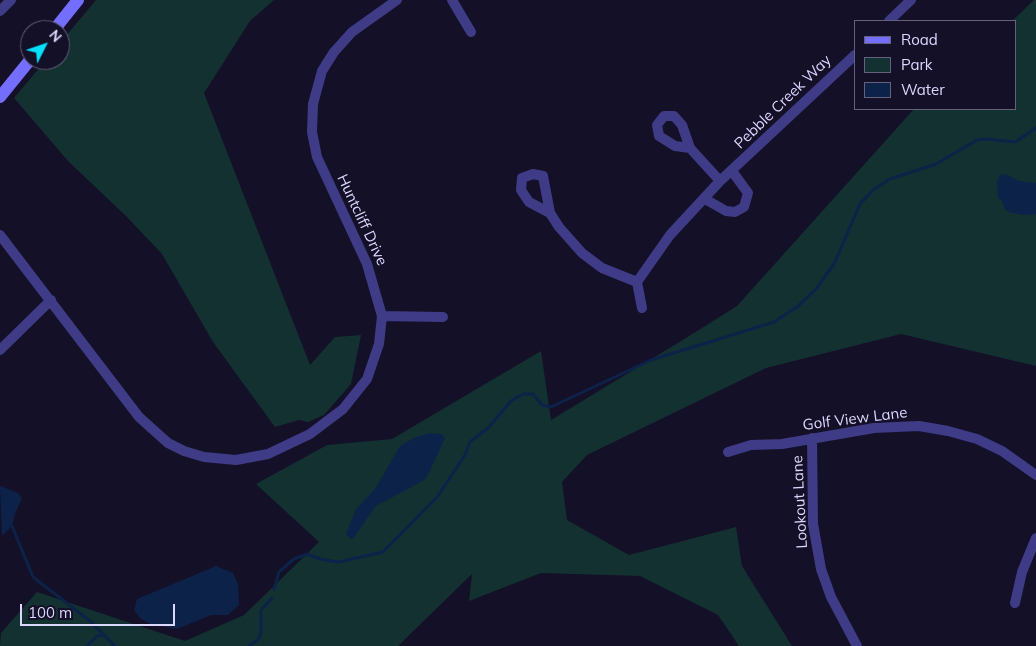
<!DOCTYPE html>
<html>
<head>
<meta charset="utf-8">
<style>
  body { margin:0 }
  #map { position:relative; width:1036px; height:646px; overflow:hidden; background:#141027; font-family:Mulish,sans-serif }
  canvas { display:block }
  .legend { position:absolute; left:854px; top:20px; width:162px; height:90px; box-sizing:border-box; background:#141027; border:1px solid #64607d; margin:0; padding:6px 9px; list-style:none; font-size:15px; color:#dcd7ff }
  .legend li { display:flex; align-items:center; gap:10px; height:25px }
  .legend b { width:25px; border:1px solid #64607d }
  .north { position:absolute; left:20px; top:20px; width:50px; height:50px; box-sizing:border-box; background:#141027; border:1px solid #64607d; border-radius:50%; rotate:49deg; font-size:14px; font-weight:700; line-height:20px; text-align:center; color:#dcd7ff }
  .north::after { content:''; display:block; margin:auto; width:18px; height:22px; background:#04e0fd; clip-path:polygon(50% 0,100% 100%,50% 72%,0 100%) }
  .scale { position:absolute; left:20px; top:604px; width:155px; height:22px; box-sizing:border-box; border:2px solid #dcd7ff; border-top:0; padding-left:6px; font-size:15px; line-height:18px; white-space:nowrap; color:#dcd7ff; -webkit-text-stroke:4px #141027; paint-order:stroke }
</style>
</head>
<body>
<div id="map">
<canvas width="1036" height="646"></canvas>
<ul class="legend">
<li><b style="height:6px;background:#746efe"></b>Road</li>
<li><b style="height:14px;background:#133131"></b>Park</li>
<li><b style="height:14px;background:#0d2249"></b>Water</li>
</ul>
<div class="north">N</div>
<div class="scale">100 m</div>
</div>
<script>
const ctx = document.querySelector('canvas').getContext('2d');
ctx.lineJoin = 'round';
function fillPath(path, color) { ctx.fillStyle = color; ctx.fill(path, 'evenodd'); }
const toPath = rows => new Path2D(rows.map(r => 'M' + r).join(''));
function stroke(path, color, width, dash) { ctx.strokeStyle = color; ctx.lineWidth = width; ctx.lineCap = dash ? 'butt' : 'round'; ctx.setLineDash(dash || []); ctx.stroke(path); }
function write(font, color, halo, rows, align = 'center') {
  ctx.font = font + ' Mulish,sans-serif'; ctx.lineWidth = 4; ctx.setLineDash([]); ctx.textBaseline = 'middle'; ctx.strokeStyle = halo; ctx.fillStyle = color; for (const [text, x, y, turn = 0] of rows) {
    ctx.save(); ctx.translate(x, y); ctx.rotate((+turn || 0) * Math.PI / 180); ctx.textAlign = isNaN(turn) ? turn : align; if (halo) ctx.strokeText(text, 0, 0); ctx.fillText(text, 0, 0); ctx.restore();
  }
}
const green = toPath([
  [96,0,274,0,250,21,204,93,310,365,335,337,361,335,351,384,324,415,308,422,299,420,275,427,213,342,162,254,127,217,68,161,14,98,46,60,60,60,60,43],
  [1034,0,1036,0,1036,366,901,334,766,368,587,455,562,482,567,520,629,555,736,527,742,566,792,646,739,646,718,615,640,576,541,573,469,601,472,574,398,646,0,646,1,633,37,592,185,641,244,615,319,542,256,484,327,445,392,439,541,351,551,420,686,338,737,306,914,109,1015,109,1015,21,1012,21]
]);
const water = toPath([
  [1006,174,1019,181,1036,183,1036,214,1023,215,1008,212,1004,208,1003,202,998,198,997,181,1000,175],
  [430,433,441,434,445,438,426,479,376,506,352,540,346,534,356,509,375,489,400,446,414,438],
  [0,486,18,493,22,498,15,514,12,526,2,536],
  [216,566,233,573,238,584,239,605,228,615,211,615,177,629,150,624,140,618,134,610,137,599]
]);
const stream = toPath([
  [12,526,33,577,89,620,115,646],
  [274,589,279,572,294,559,307,554,320,559,339,562,383,552,438,496,465,455,470,442,488,428,511,401,523,394,533,394,542,405,551,407,651,360,774,322,797,307,816,289,834,264,860,204,874,189,890,179,936,164,977,140,987,139,1015,142,1036,128],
  [87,646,97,636,103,635],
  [249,646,259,639,261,631,261,610,272,598]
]);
const street = toPath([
  [452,0,471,32],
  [0,11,11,0],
  [889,21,911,0],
  [690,148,675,146,659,136,657,125,664,116,674,116,682,125,690,148,720,181],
  [705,199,726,211,735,212,744,207,748,193,732,171],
  [550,213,529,202,521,190,522,178,533,174,543,176,550,213,559,227,582,253,602,268,637,282],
  [0,235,139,417,168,443,184,451,204,457,236,460,268,454,310,434,343,409,367,379,379,344,382,316,367,264,317,157,312,132,313,104,322,71,334,52,352,32,397,0],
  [642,308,637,282,670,235,720,181,855,55],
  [382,316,443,317],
  [0,350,51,300],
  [812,438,813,524,821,569,831,597,857,646],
  [728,452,751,445,782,444,874,428,919,426,948,431,977,439,1002,451,1036,475],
  [1015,603,1022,572,1036,538]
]);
const secondary = toPath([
  [54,30,78,0],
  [0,97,30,60]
]);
const streetNames = [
  ["Pebble Creek Way",783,102,-44],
  ["Huntcliff Drive",362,220,65],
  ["Golf View Lane",855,419,-7],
  ["Lookout Lane",800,502,-93]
];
fillPath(green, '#133131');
fillPath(water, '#0d2249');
stroke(stream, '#0d2249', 3);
stroke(street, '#3f3b86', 10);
stroke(secondary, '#746efe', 12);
write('15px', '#dcd7ff', '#141027', streetNames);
</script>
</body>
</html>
